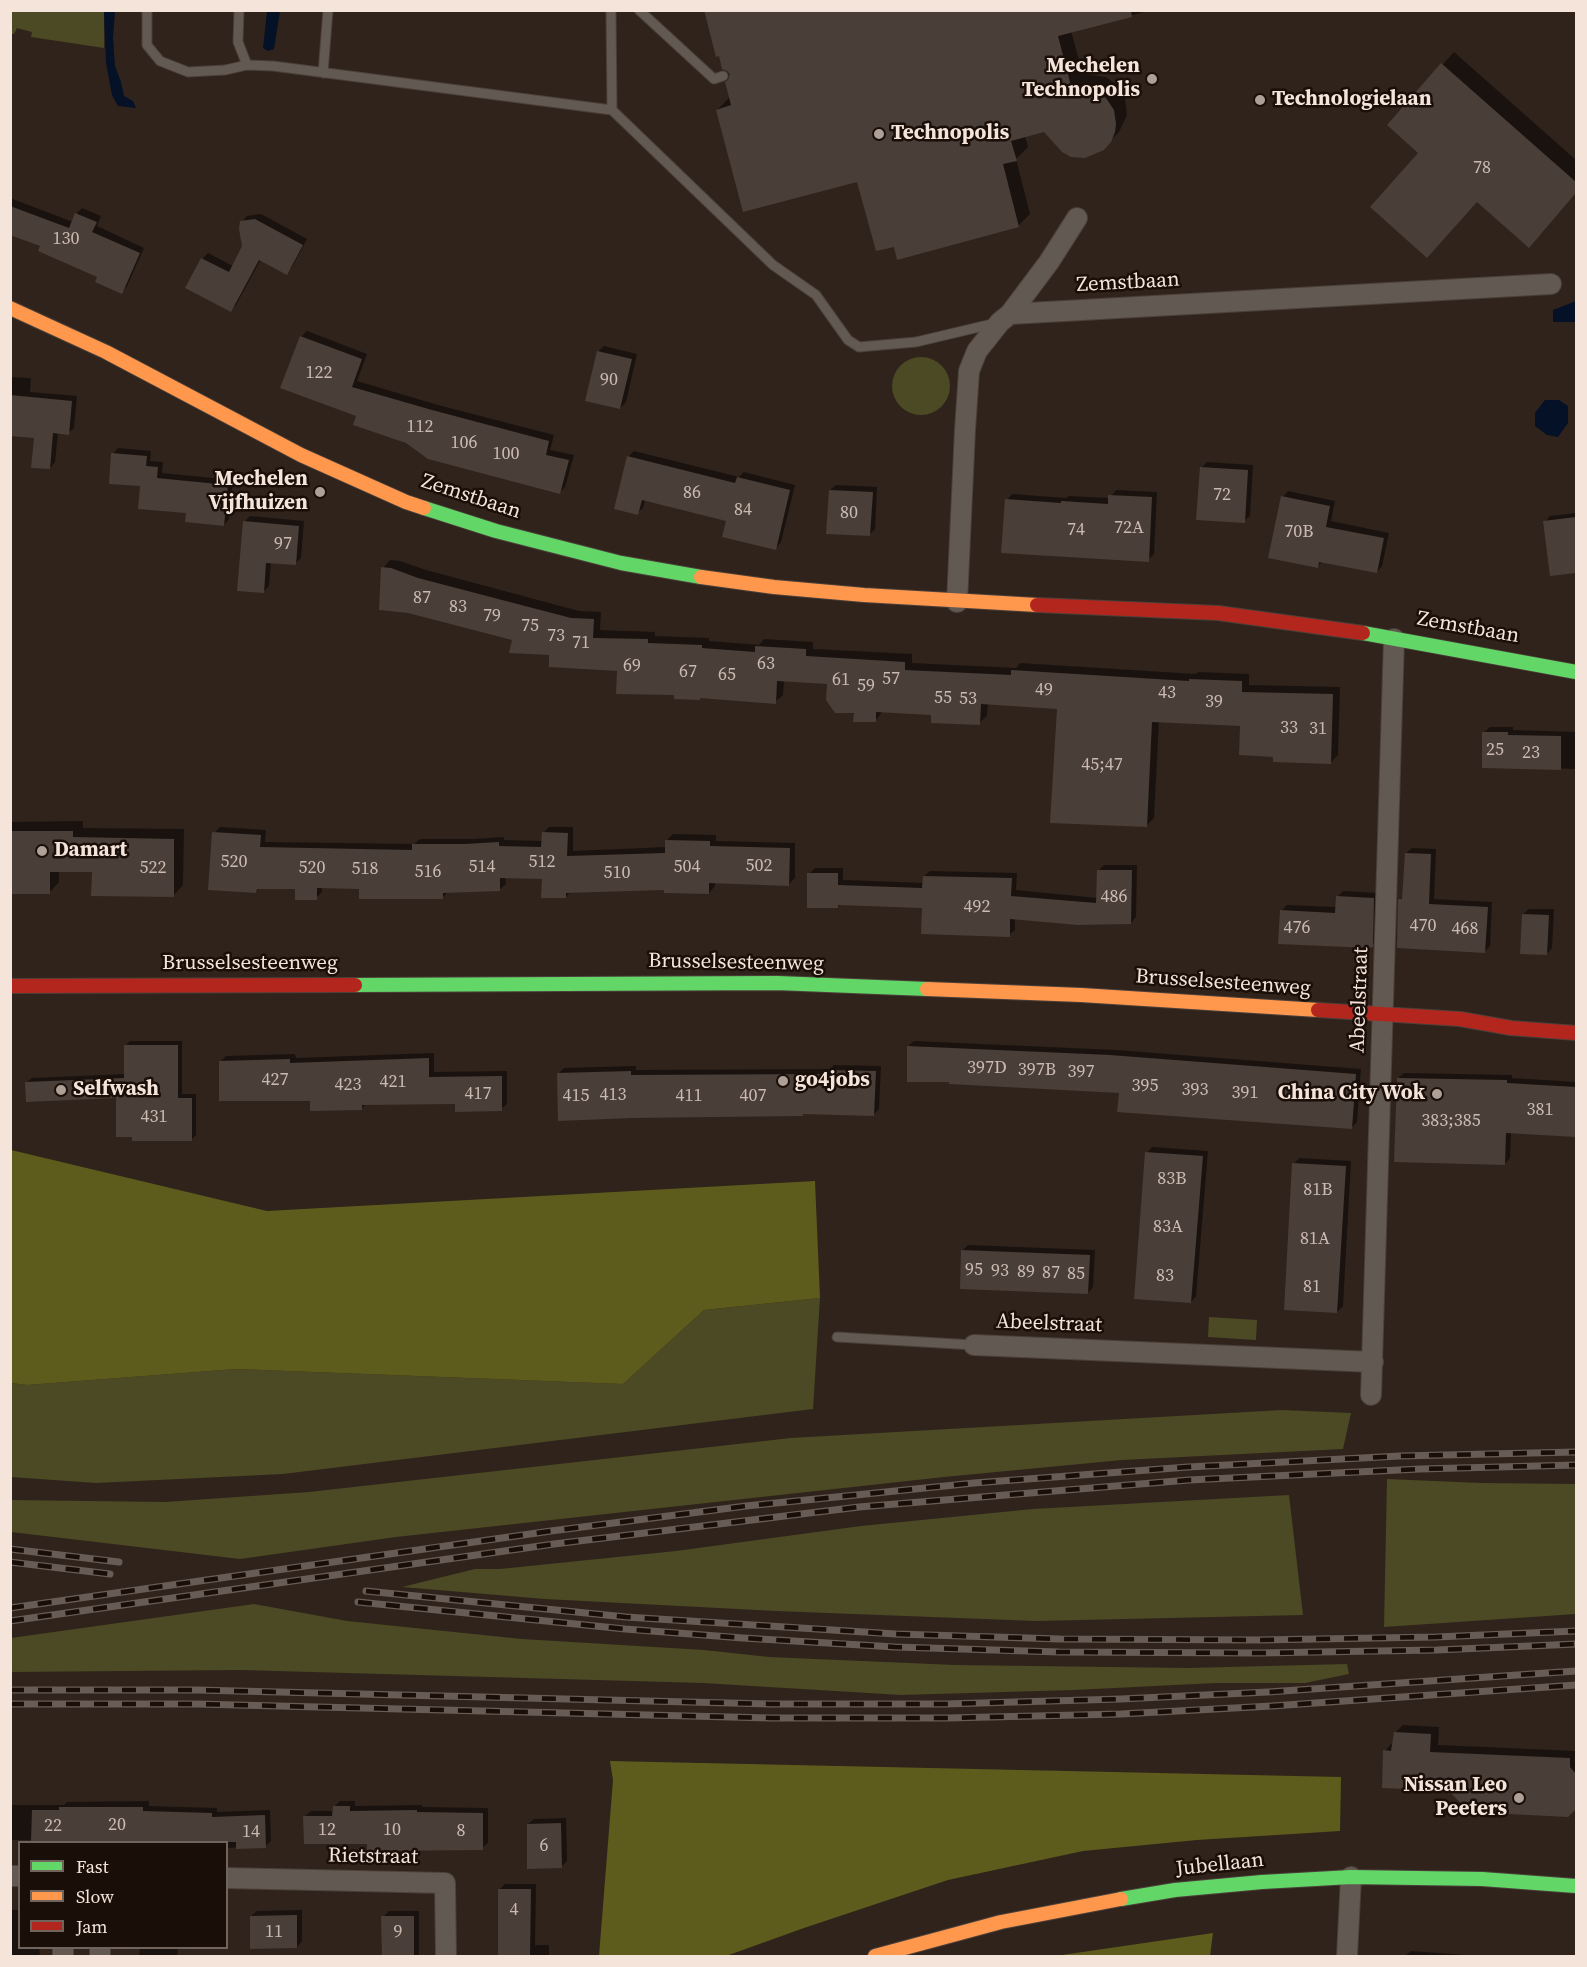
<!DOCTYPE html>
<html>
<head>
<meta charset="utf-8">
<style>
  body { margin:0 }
  #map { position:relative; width:1587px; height:1967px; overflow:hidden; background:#30231b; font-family:"Source Serif 4",serif }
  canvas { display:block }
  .frame { position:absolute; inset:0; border:12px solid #f4e4da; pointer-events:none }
  .legend { position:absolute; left:18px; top:1841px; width:210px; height:108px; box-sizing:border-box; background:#190e08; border:2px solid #71645c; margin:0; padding:8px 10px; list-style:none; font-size:18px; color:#f4e4da }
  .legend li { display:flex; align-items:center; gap:12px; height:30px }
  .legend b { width:30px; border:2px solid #71645c }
</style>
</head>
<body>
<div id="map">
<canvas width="1587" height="1967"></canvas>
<div class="frame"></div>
<ul class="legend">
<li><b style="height:8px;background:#63d668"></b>Fast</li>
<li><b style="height:8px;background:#ff974d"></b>Slow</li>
<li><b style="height:8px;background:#b3261e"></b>Jam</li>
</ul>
</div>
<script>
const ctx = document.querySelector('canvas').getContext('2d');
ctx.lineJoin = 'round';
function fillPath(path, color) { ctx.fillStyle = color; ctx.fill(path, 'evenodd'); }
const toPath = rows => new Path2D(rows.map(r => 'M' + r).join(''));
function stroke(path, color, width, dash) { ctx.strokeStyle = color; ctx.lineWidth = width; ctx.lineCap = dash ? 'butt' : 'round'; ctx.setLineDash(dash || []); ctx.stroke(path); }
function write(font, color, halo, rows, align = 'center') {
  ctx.font = font + ' "Source Serif 4",serif'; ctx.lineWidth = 5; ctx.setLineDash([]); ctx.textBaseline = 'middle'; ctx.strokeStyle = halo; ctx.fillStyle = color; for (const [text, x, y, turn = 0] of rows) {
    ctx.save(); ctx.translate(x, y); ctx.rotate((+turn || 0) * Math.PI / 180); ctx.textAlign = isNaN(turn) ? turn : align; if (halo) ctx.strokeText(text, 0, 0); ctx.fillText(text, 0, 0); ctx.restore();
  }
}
const green = toPath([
  [11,11,104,11,104,48,31,37,32,32,17,28,14,34,11,34],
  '892 386a29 29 0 1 1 58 0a29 29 0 1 1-58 0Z',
  [820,1298,813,1409,283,1474,96,1483,11,1477,10,1383,27,1385,236,1369,623,1384,704,1310],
  [1209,1317,1257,1320,1256,1340,1208,1337],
  [1282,1410,1351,1413,1343,1449,1122,1460,944,1477,396,1537,240,1559,11,1532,11,1500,165,1502,309,1492,791,1438],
  [1387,1479,1481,1483,1576,1484,1576,1614,1384,1627],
  [1289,1495,1303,1615,1036,1621,776,1611,545,1599,402,1587,475,1569,500,1569,676,1551,861,1526,1033,1509],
  [254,1604,347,1621,522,1639,704,1650,769,1657,955,1665,1188,1668,1347,1664,1349,1674,1305,1683,1216,1683,1074,1690,901,1695,703,1683,241,1670,11,1672,11,1638]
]);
const forest = toPath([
  [11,1150,267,1211,815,1181,820,1298,704,1310,623,1384,236,1369,27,1385,11,1383],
  [610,1761,1341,1777,1340,1831,1197,1840,1083,1851,948,1880,804,1928,726,1956,599,1956,613,1780],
  [1213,1933,1210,1956,1055,1956]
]);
const water = toPath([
  [104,11,115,11,113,38,115,66,121,82,124,96,133,101,136,108,118,106,112,95,106,63],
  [267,11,280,11,274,49,268,51,263,48],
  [1576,301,1576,322,1553,322,1553,310],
  [1545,400,1559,400,1568,406,1568,423,1558,437,1547,435,1535,426,1535,413]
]);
const shadow = toPath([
  [706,10,1152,10,1071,31,1083,74,1106,77,1118,86,1125,98,1127,115,1119,132,1106,145,1067,154,1059,148,1045,130,1025,136,1028,147,1016,159,1030,214,1018,226,895,245,858,180,717,110,729,98,731,74],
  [1454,52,1576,160,1576,193,1541,234,1420,153,1389,125],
  [10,198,73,222,77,213,82,208,101,216,97,226,144,248,127,286,122,292,99,277,42,246,10,233],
  [261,214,307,239,292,267,286,273,261,259,236,305,231,310,187,287,202,259,208,253,233,266,244,246,242,222,247,216],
  [307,331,367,354,357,381,438,405,554,435,550,450,574,455,565,487,559,493,407,442,357,415,301,337],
  [604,346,637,354,626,402,620,408,598,352],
  [10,377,31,378,30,392,77,396,74,428,68,433,58,432,55,462,50,468,36,436,10,434],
  [118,448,151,451,150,461,163,462,162,473,233,480,229,519,224,525,188,512,141,484,113,454],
  [634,451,739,477,744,472,795,485,781,542,776,548,728,520,645,500,643,508,637,513,628,457],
  [1207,462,1253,465,1250,516,1244,521,1201,468],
  [836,485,877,487,875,529,870,534,830,490],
  [1116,490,1157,492,1154,554,1148,560,1007,500,1012,494,1066,498,1069,496,1110,498],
  [1288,491,1335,501,1331,521,1389,533,1382,566,1377,572,1323,561,1317,567,1283,497],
  [1576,513,1576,571,1551,574,1545,522,1550,516],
  [250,516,304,521,301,558,296,563,271,561,269,586,263,592,244,522],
  [390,560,400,561,426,570,579,611,601,612,600,630,655,632,655,636,709,638,709,641,759,645,764,639,813,642,813,649,912,654,912,663,1016,668,1020,663,1196,674,1198,672,1249,674,1249,685,1340,687,1338,755,1331,762,1274,755,1242,724,1159,721,1154,818,1147,825,1058,708,988,703,987,716,979,723,933,714,883,711,875,721,855,712,829,683,784,680,783,695,775,702,676,693,618,669,550,654,514,639,383,568],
  [1490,727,1513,727,1513,730,1576,732,1576,769,1484,766,1484,732],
  [83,821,83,828,184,829,183,885,173,896,93,870,59,870,59,882,49,893,10,893,10,822],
  [220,827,266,830,265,842,414,844,420,839,472,839,504,837,504,840,543,841,543,833,549,827,573,827,573,851,667,847,667,840,673,834,716,835,716,841,795,843,795,878,789,884,715,882,715,886,709,893,666,888,571,891,566,897,544,877,505,876,506,884,499,890,449,891,443,897,361,887,322,887,322,892,316,898,296,888,259,888,256,892,214,833],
  [1412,848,1436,849,1434,899,1492,902,1490,946,1484,952,1400,900,1403,896,1406,853],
  [1104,865,1137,865,1136,917,1131,923,1015,917,1015,930,1009,935,923,906,841,904,837,907,809,874,815,868,843,868,843,880,924,883,924,876,930,871,1017,873,1016,890,1098,898,1098,871],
  [1343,891,1379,893,1378,939,1372,945,1281,911,1287,905,1337,907,1337,897],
  [1529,909,1554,909,1552,948,1547,954,1523,914],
  [130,1041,182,1041,182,1094,196,1094,196,1135,191,1140,117,1097,27,1082,32,1078,126,1074,125,1046],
  [914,1041,1116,1050,1361,1069,1357,1122,1351,1128,1120,1092,908,1046],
  [434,1053,434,1072,507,1071,507,1104,501,1109,456,1103,367,1103,362,1108,311,1100,221,1061,226,1056,295,1054,296,1058],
  [834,1065,881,1066,879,1109,874,1114,804,1113,559,1073,564,1068,636,1066,636,1070,830,1069],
  [1404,1073,1512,1075,1512,1078,1576,1082,1576,1136,1511,1132,1510,1158,1505,1164,1398,1078],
  [1152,1147,1208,1151,1196,1296,1191,1302,1147,1153],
  [1299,1158,1351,1161,1343,1306,1337,1312,1294,1164],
  [968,1245,1095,1250,1093,1287,1088,1293,963,1250],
  [1403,1725,1439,1727,1438,1745,1576,1751,1576,1807,1567,1815,1450,1789,1385,1751,1393,1742,1395,1733],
  [149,1801,149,1806,217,1808,217,1812,270,1810,271,1841,265,1846,226,1848,226,1842,61,1842,61,1840,10,1840,10,1805,64,1805,67,1802],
  [340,1801,355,1801,355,1806,422,1805,422,1807,488,1808,488,1843,482,1848,369,1842,305,1816,311,1811,334,1811,334,1807],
  [566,1818,567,1861,561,1867,528,1824,534,1819],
  [505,1884,536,1884,535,1945,549,1945,549,1956,499,1956,500,1889],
  [10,1910,20,1910,20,1948,39,1948,40,1956,10,1956],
  [302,1910,302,1941,297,1947,251,1916,257,1911],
  [389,1911,419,1911,419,1956,383,1956,383,1917],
  [140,1948,178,1948,177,1956,139,1956],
  [1411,1951,1479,1956,1405,1956]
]);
const building = toPath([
  [704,10,1131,10,1132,17,1058,36,1071,86,1090,87,1106,98,1114,110,1116,124,1115,132,1111,142,1104,150,1085,158,1071,157,1062,152,1044,132,1011,141,1017,161,1003,164,1019,227,897,260,894,247,876,251,857,182,743,212,716,110,731,105,725,82,728,80,730,74,727,71,722,69,719,56,716,57],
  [1441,63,1576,182,1576,193,1529,248,1477,202,1427,258,1370,207,1418,153,1387,125],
  [10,206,69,228,75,213,97,222,92,232,140,253,122,294,95,282,97,277,38,251,40,246,10,235],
  [255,219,303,245,287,275,259,260,231,312,185,288,201,258,229,272,242,246,239,229,240,221],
  [300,336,362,359,352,387,432,410,549,441,546,455,569,460,560,494,428,459,406,443,353,425,356,416,280,388],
  [597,351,632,359,620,409,585,401],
  [10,395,72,401,69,435,53,433,50,469,31,468,34,438,10,436],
  [111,453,147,456,146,466,158,467,157,478,228,485,224,526,185,522,186,513,138,509,140,486,109,484],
  [627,456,735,483,737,477,790,490,776,550,722,537,726,521,642,500,638,515,614,509],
  [1200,467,1248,470,1245,523,1196,520],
  [829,490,873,492,870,536,826,534],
  [1108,495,1152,497,1149,562,1001,553,1005,499,1061,503,1061,501,1108,504],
  [1281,496,1330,506,1326,527,1384,538,1377,573,1319,562,1318,568,1268,558],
  [1576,517,1576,573,1550,576,1543,521],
  [243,521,299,526,296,565,266,563,264,593,237,591],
  [381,567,391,568,418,578,571,618,594,619,593,638,648,639,648,643,702,645,702,648,755,652,755,646,806,649,806,656,905,662,905,670,1011,675,1011,670,1189,681,1189,679,1242,681,1242,692,1333,694,1331,764,1273,762,1273,757,1239,755,1240,726,1152,722,1147,827,1050,823,1057,709,981,704,980,725,931,723,931,715,876,712,876,722,853,722,854,713,835,713,826,700,827,684,777,681,776,704,700,698,700,700,674,699,674,695,616,694,617,671,549,667,549,655,509,653,512,640,408,613,379,610],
  [1482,732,1508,732,1508,735,1561,736,1561,770,1482,768],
  [10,831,73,831,73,837,174,839,174,897,91,896,92,872,50,872,50,894,10,894],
  [212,832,261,835,260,847,412,850,412,844,465,844,499,842,499,846,541,847,542,832,568,833,567,856,665,853,665,840,710,841,710,846,790,848,789,886,709,883,709,894,664,893,664,890,566,893,566,898,541,898,542,879,500,878,500,891,443,893,443,899,359,899,359,889,317,888,317,900,295,900,295,889,257,889,256,893,208,890],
  [1405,853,1431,854,1429,904,1488,907,1485,953,1397,948,1398,899,1402,899],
  [1097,870,1132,870,1131,924,1078,925,1010,919,1010,937,921,934,922,908,838,905,838,908,807,908,807,873,838,873,838,885,922,888,923,876,1012,878,1011,896,1096,903],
  [1336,896,1374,898,1373,947,1370,948,1278,944,1280,910,1335,913],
  [1522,914,1549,915,1547,955,1520,954],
  [124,1045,178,1045,178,1098,192,1098,192,1141,132,1141,132,1137,116,1137,116,1098,26,1102,25,1082,124,1078],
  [907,1046,1110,1055,1356,1074,1352,1129,1117,1112,1119,1093,949,1084,949,1082,907,1082],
  [429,1058,429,1077,502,1076,502,1111,455,1112,455,1104,362,1105,362,1110,310,1111,310,1101,219,1101,219,1061,290,1059,290,1063],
  [827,1070,876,1071,874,1116,803,1114,803,1116,632,1118,558,1121,557,1073,631,1071,631,1075,827,1074],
  [1397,1078,1507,1080,1507,1083,1576,1087,1576,1137,1506,1133,1505,1165,1394,1162],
  [1145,1152,1203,1156,1191,1303,1134,1299],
  [1292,1163,1346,1166,1337,1313,1284,1310],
  [961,1250,1090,1255,1088,1294,960,1289],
  [1394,1732,1431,1734,1430,1752,1570,1758,1570,1767,1576,1774,1576,1809,1568,1817,1469,1812,1449,1791,1382,1788,1383,1750,1391,1751],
  [333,1806,350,1806,350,1811,417,1810,417,1812,483,1813,483,1850,367,1851,367,1844,304,1844,303,1816,332,1816],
  [59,1807,143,1807,143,1811,212,1813,212,1817,265,1815,266,1848,236,1849,236,1842,31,1841,32,1810,59,1810],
  [561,1823,562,1868,527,1869,527,1824],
  [498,1889,531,1889,530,1956,498,1956],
  [297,1915,297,1948,250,1949,250,1916],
  [381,1916,414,1916,414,1956,382,1956]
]);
const lane = toPath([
  [147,10,147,45,160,61,188,72,225,70,247,65,273,66,612,110,773,265,816,295,848,340,859,347,916,342,996,323],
  [239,10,238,42,247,65],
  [611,10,612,110],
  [639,10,714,79,723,76],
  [323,73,328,10],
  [837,1337,974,1345]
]);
const street = toPath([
  [1010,314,1551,284],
  [957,602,965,430,969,371,977,351,1000,322,1010,314,1049,262,1077,218],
  [974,1345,1373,1362],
  [1371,1395,1394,639],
  [10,1876,20,1876],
  [226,1878,445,1883,446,1956],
  [63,1956,63,1948],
  [100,1956,100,1948],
  [1347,1956,1351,1877]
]);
const fast = toPath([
  [424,508,496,531,621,563,701,577],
  [1363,633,1576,672],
  [355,985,777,983,927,989],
  [1121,1899,1175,1890,1262,1882,1351,1877,1482,1879,1576,1886]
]);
const slow = toPath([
  [10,308,106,352,301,455,406,502,424,508],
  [701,577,774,587,864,595,1037,605],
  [927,989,1081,995,1318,1010],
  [875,1956,1001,1922,1121,1899]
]);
const jam = toPath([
  [1037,605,1218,613,1363,633],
  [10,986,355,985],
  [1318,1010,1460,1019,1511,1028,1576,1033]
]);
const rail = toPath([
  [10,1549,119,1562],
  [10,1562,110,1574],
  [366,1591,626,1617,896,1634,1060,1639,1258,1640,1436,1637,1576,1631],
  [358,1602,625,1629,743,1638,895,1647,1059,1652,1259,1653,1437,1650,1576,1644],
  [10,1608,551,1531,746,1506,856,1495,974,1483,1188,1467,1400,1456,1576,1452],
  [10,1621,554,1544,859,1507,1189,1480,1420,1469,1576,1465],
  [10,1690,196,1690,771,1704,945,1704,1121,1699,1268,1692,1576,1671],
  [10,1704,196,1704,771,1718,947,1718,1121,1714,1272,1706,1576,1685]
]);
const markers = [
  [1152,79,6,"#afa097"],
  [1260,100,6,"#afa097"],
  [879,134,6,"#afa097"],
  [320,492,6,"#afa097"],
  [42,851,6,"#afa097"],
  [783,1081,6,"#afa097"],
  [61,1090,6,"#afa097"],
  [1437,1094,6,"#afa097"],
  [1519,1798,6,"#afa097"]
];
const numberNames = [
  ["78",1482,168],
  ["130",66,239],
  ["122",319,373],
  ["90",609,380],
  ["112",420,427],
  ["106",464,443],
  ["100",506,454],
  ["86",692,493],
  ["72",1222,495],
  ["84",743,510],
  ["80",849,513],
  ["72A",1129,528],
  ["74",1076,530],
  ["70B",1299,532],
  ["97",283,544],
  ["87",422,598],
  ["83",458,607],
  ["79",492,616],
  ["75",530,626],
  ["73",556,636],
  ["71",581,643],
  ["63",766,664],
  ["69",632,666],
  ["67",688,672],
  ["65",727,675],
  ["57",891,679],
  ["61",841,680],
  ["59",866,686],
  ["49",1044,690],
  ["43",1167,693],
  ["55",943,698],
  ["53",968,699],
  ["39",1214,702],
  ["33",1289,728],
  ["31",1318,729],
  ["25",1495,750],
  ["23",1531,753],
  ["45;47",1102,765],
  ["520",234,862],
  ["512",542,862],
  ["502",759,866],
  ["514",482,867],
  ["504",687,867],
  ["522",153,868],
  ["520",312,868],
  ["518",365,869],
  ["516",428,872],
  ["510",617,873],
  ["486",1114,897],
  ["492",977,907],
  ["470",1423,926],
  ["476",1297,928],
  ["468",1465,929],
  ["397D",987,1068],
  ["397B",1037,1070],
  ["397",1081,1072],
  ["427",275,1080],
  ["421",393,1082],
  ["423",348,1085],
  ["395",1145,1086],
  ["393",1195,1090],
  ["391",1245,1093],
  ["417",478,1094],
  ["413",613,1095],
  ["415",576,1096],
  ["411",689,1096],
  ["407",753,1096],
  ["381",1540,1110],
  ["431",154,1117],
  ["383;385",1451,1121],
  ["83B",1172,1179],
  ["81B",1318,1190],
  ["83A",1168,1227],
  ["81A",1315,1239],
  ["95",974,1270],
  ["93",1000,1271],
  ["89",1026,1272],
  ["87",1051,1273],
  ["85",1076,1274],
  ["83",1165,1276],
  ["81",1312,1287],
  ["20",117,1825],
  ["22",53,1826],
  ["12",327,1830],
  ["10",392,1830],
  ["8",461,1831],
  ["14",251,1832],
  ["6",544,1846],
  ["4",514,1910],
  ["11",274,1932],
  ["9",398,1932]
];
const poiNames = [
  ["Mechelen",1140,67,"right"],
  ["Technopolis",1140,91,"right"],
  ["Technologielaan",1272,100],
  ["Technopolis",891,134],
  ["Mechelen",308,480,"right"],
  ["Vijfhuizen",308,504,"right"],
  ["Damart",54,851],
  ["go4jobs",795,1081],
  ["Selfwash",73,1090],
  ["China City Wok",1425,1094,"right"],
  ["Nissan Leo",1507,1786,"right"],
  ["Peeters",1507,1810,"right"]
];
const streetNames = [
  ["Zemstbaan",1128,283,-3],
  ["Zemstbaan",471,497,18],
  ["Zemstbaan",1468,628,10],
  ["Brusselsesteenweg",736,963,1],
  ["Brusselsesteenweg",250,964],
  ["Brusselsesteenweg",1223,983,4],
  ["Abeelstraat",1360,1000,-88],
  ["Abeelstraat",1049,1324,2],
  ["Rietstraat",373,1857,1],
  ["Jubellaan",1220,1865,-6]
];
fillPath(green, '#4b4a24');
fillPath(forest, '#5d5c1d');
fillPath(water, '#041126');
fillPath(shadow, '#0007');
fillPath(building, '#4a3e38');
stroke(lane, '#4b403a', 11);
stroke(street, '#4b403a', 22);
stroke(fast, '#4b403a', 16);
stroke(slow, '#4b403a', 16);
stroke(jam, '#4b403a', 16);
stroke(lane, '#625952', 9);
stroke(street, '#625952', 20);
stroke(fast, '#63d668', 14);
stroke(slow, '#ff974d', 14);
stroke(jam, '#b3261e', 14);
stroke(rail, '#675d56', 7);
stroke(rail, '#190e08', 4.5, [14]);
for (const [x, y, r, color] of markers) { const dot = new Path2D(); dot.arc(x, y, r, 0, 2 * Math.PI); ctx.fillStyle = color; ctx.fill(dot); stroke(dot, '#190e08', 2); }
write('18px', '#cabab2', null, numberNames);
write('bold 21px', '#f4e4da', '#190e08', poiNames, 'left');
write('21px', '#f4e4da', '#190e08', streetNames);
</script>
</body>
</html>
